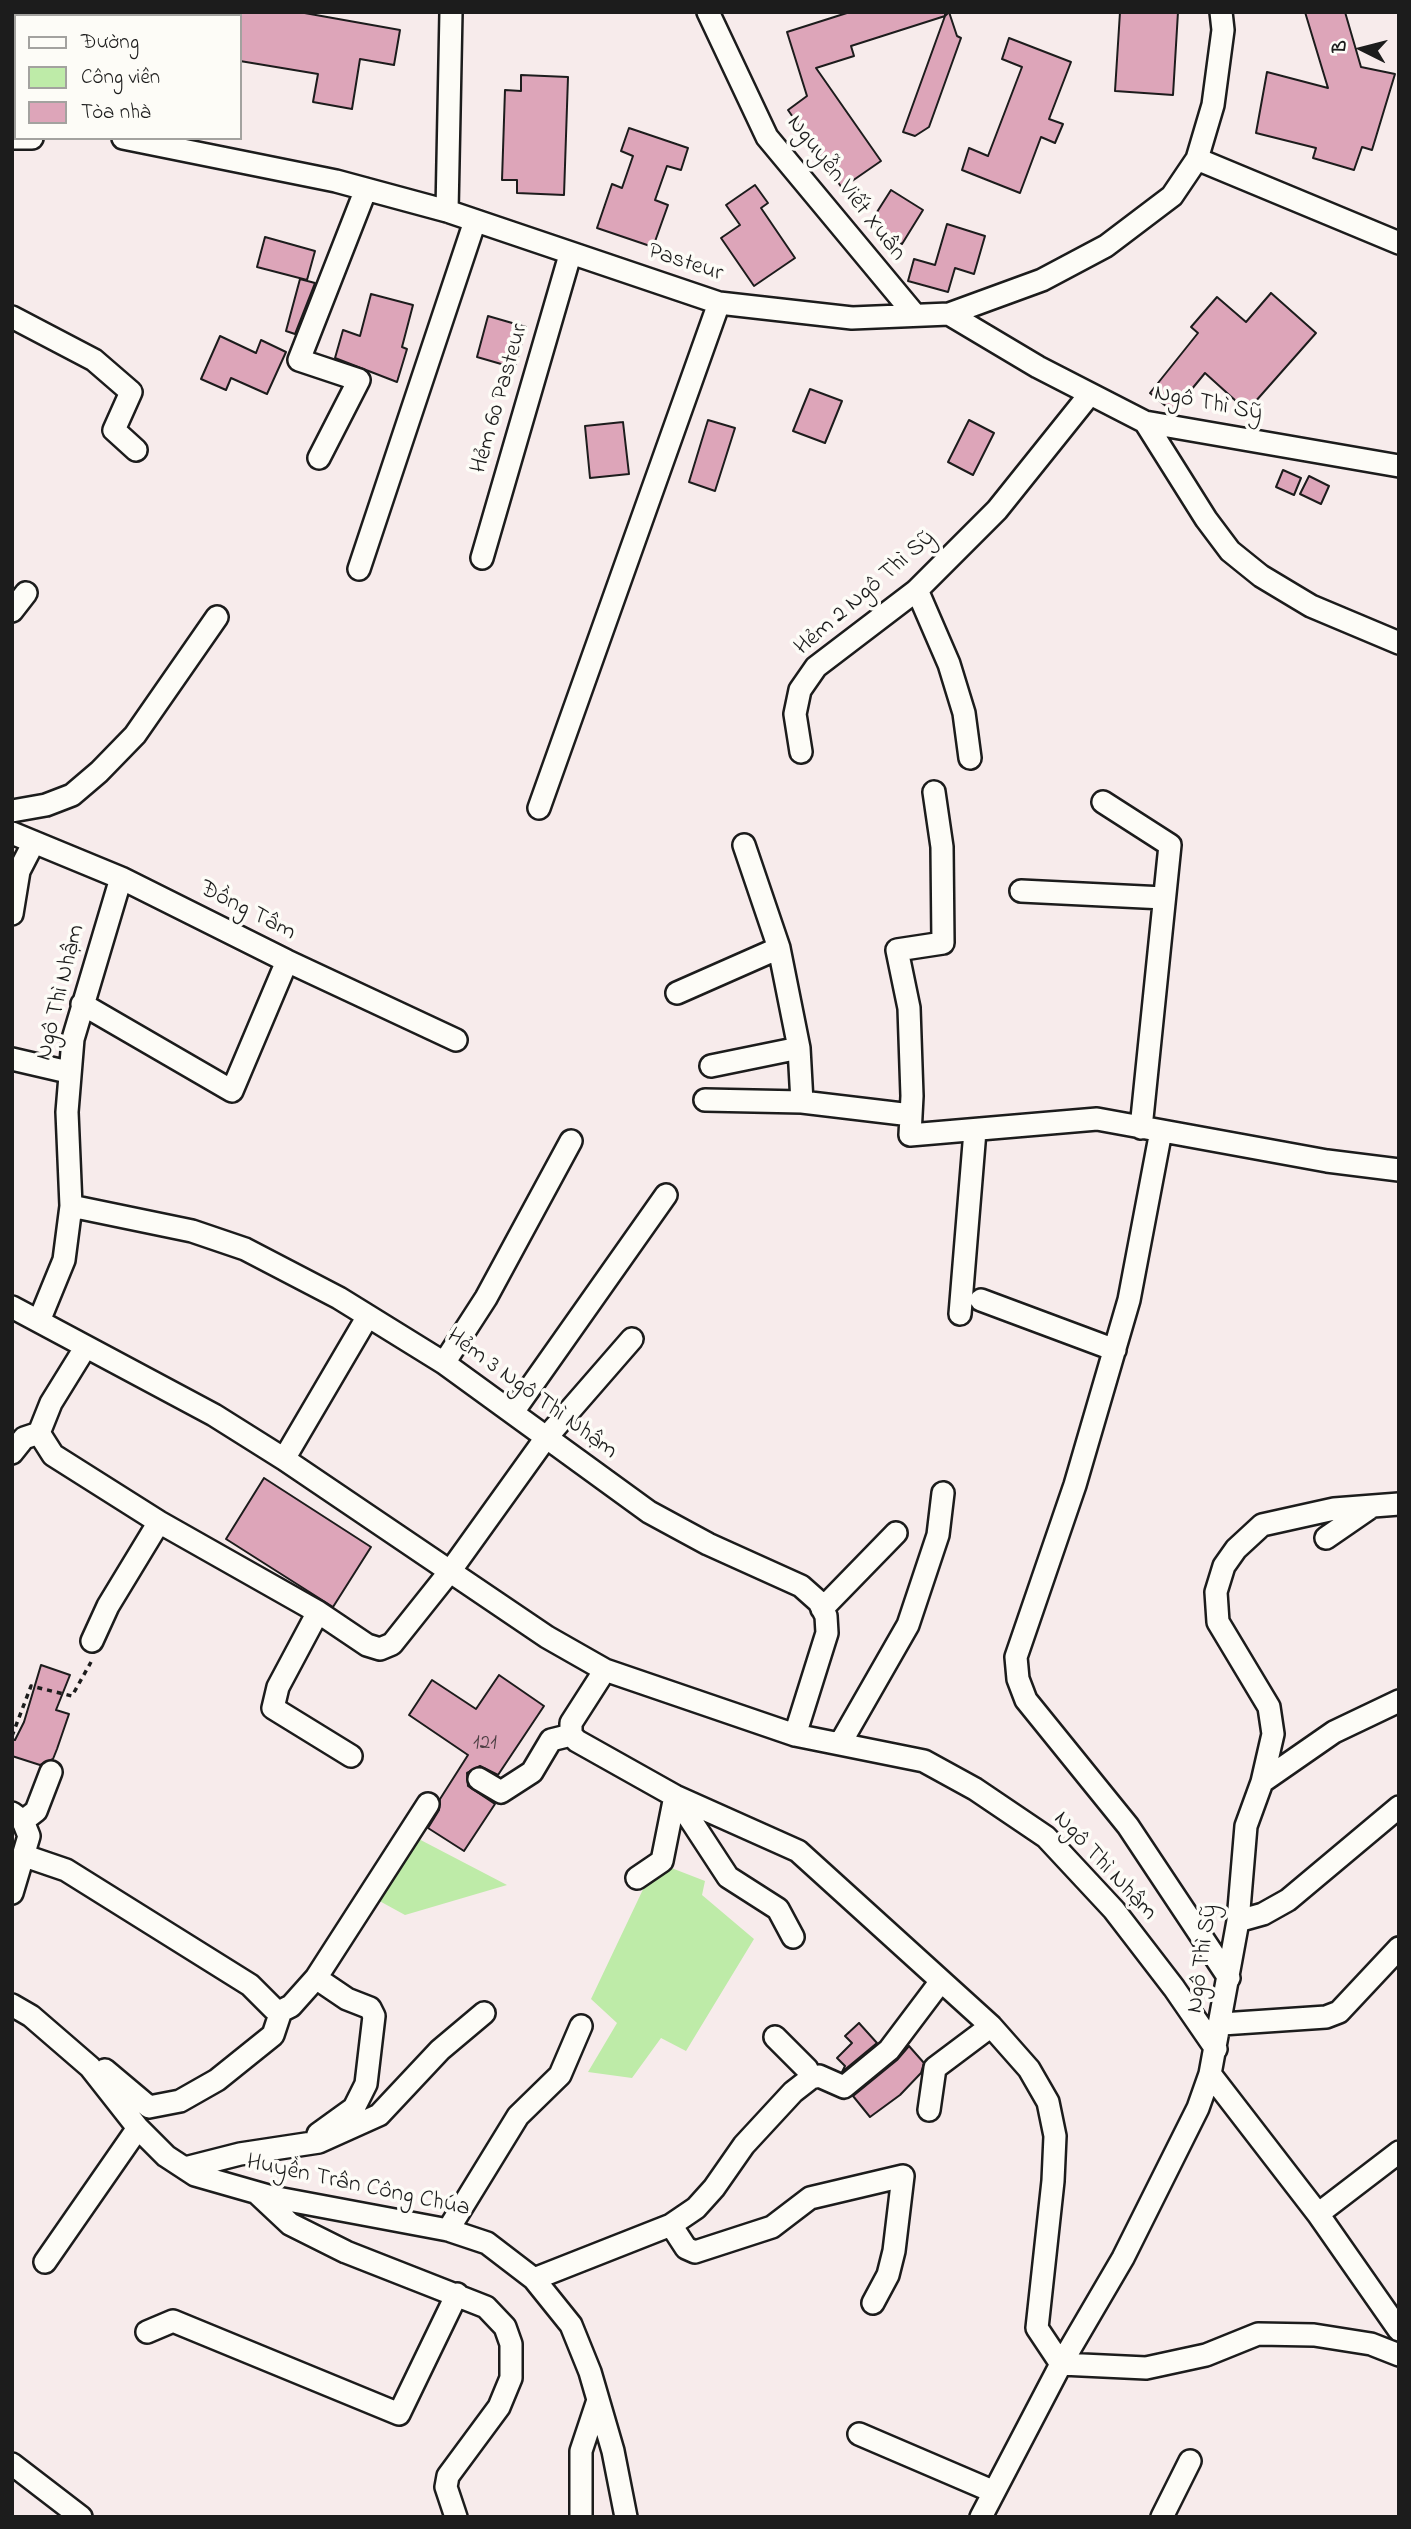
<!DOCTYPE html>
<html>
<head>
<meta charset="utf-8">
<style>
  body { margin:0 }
  #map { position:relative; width:1411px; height:2529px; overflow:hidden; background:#f7ebeb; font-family:"Indie Flower",sans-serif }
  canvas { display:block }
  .frame { position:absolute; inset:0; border:14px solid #1c1c1c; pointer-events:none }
  .legend { position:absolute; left:14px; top:14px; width:228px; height:126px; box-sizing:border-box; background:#fdfcf7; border:2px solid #a3a29f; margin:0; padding:9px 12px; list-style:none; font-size:21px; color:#1c1c1c }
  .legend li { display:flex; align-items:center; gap:14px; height:35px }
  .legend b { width:35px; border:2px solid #a3a29f }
  .north { position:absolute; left:1327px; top:14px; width:70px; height:70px; -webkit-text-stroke:5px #fdfcf7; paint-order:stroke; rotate:276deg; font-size:19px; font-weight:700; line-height:28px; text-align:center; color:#1c1c1c }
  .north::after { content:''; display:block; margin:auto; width:24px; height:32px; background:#1c1c1c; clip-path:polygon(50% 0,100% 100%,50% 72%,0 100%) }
</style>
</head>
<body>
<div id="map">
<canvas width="1411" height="2529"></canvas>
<div class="frame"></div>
<ul class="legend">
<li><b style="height:9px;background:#fdfcf7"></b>Đường</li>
<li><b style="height:19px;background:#beeba8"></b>Công viên</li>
<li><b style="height:19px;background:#dda5b9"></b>Tòa nhà</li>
</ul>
<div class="north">B</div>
</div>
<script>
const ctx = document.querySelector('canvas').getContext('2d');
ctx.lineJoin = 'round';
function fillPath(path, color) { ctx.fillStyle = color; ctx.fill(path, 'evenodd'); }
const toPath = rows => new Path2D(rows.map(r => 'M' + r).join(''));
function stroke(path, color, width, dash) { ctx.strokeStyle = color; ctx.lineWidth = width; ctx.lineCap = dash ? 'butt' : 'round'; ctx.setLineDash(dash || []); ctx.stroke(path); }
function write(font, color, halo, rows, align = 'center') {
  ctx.font = font + ' "Indie Flower",sans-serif'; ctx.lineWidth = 7; ctx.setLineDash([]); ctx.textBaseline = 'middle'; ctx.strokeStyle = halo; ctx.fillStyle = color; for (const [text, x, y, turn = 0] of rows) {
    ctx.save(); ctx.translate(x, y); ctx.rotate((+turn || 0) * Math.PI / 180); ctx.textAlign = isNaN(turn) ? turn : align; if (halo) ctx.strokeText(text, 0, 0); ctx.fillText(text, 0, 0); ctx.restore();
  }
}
const green = toPath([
  [413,1836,507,1885,405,1915,374,1898],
  [656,1862,705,1881,702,1895,754,1939,686,2051,661,2038,632,2078,588,2072,617,2023,591,1999]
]);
const building = toPath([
  [240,12,299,12,400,30,394,65,360,59,352,109,313,102,318,74,240,61,240,12],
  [850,12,945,12,945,16,949,12,957,36,961,38,929,127,915,136,903,132,945,16,851,46,854,56,816,68,881,161,842,188,788,110,807,96,787,32,850,12],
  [1120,12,1178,12,1173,95,1115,91,1120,12],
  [1305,12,1345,12,1361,67,1395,74,1372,150,1362,147,1354,170,1313,158,1316,148,1256,133,1267,72,1328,88,1305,12],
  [1009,38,1071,62,1049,119,1063,124,1055,143,1041,137,1020,193,962,170,969,148,988,156,1022,67,1002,59,1009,38],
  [521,75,568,77,564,195,517,193,517,180,502,180,505,90,521,91,521,75],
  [629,128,688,148,681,170,667,166,655,200,668,205,653,247,597,228,612,184,622,188,633,156,621,151,629,128],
  [755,185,768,203,761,208,795,258,754,286,721,238,740,225,726,205,755,185],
  [891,190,923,210,902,244,870,223,891,190],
  [947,224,985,236,974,274,955,268,948,292,908,281,914,259,935,265,947,224],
  [265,237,315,251,307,280,257,267,265,237],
  [300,279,315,283,295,334,286,331,300,279],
  [1271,293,1316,333,1247,411,1205,373,1173,412,1150,393,1198,333,1191,327,1217,297,1246,322,1271,293],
  [371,294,413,305,402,347,407,349,397,382,335,358,343,330,360,336,371,294],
  [488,316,526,327,515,368,477,357,488,316],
  [220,336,256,353,261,340,286,352,267,394,231,378,226,390,201,379,220,336],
  [810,389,842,401,825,443,793,431,810,389],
  [708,420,735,428,715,491,689,482,708,420],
  [969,420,994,433,973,475,948,462,969,420],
  [623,422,629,474,590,478,585,426,623,422],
  [1283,470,1301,478,1294,495,1276,487,1283,470],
  [1309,476,1329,486,1321,504,1300,494,1309,476],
  [264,1478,371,1547,333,1607,226,1539,264,1478],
  [41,1665,70,1675,56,1710,69,1714,57,1749,53,1759,40,1765,12,1756,12,1739,15,1740,24,1722,41,1665],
  [499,1675,544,1706,498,1775,480,1766,467,1773,468,1786,495,1804,464,1851,428,1828,439,1810,440,1799,468,1755,409,1715,432,1680,476,1709,499,1675],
  [859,2023,877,2043,842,2072,845,2066,837,2058,852,2043,845,2036,859,2023],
  [909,2046,924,2063,921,2073,900,2095,870,2117,853,2096,897,2060,909,2046]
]);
const path = toPath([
  [12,1736,31,1686,72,1696,91,1662]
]);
const minor = toPath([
  [708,12,767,137,915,315],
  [43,16,46,12],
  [12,80,16,79],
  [12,138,32,138],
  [123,138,336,181,447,211,719,303,852,318,949,314,1042,280,1106,246,1172,196,1197,159,1213,105,1223,30,1221,12],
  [1197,159,1399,243],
  [447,211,451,12],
  [949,314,1038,367,1145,422,1399,466],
  [12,317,94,360,131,392,114,430,136,450],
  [1145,422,1206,519,1230,551,1261,576,1311,606,1399,643],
  [319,458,359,380,299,360,366,189],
  [482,558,570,255],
  [359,569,475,221],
  [917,590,949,664,964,713,970,758],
  [12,611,26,593],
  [801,752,795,714,800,690,816,667,917,590,997,510,1090,394],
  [934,792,942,847,943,943,897,950,909,1008,912,1096,910,1135,1097,1119,1327,1161,1399,1170],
  [1103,802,1170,845,1141,1128],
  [539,808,719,303],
  [12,811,46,805,72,795,99,772,135,735,217,617],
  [12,833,121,878,287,961,456,1040],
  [744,845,779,948,799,1048,802,1102,911,1115],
  [1021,891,1164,898],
  [12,914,19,871,34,842],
  [677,993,779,948],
  [82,1004,232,1091,287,961],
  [12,1059,68,1072],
  [711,1066,799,1048],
  [705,1100,802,1102],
  [1161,1131,1129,1300,1075,1485,1016,1657,1018,1679,1026,1700,1128,1826,1229,1978],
  [71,1206,192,1231,245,1249,339,1298,444,1363,649,1512,708,1544,801,1586,819,1602,826,1616,827,1633,795,1735],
  [981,1300,1115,1350],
  [12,1307,214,1415,284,1459,547,1637,605,1670,795,1735,924,1761,975,1789,1046,1837,1114,1910,1174,1988,1216,2049],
  [960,1314,975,1131],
  [39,1321,64,1260,71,1206,67,1112,73,1039,121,878],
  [85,1348,51,1403,39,1433,53,1455,159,1522,318,1612,367,1645,380,1649,392,1644,451,1570,545,1439,632,1339],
  [444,1363,486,1298,571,1141],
  [513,1412,666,1195],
  [12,1453,24,1438,39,1433],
  [284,1459,368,1316],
  [1326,1538,1371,1507],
  [822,1609,896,1533],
  [318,1612,278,1687,273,1708,351,1756],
  [92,1641,108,1606,159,1522],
  [605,1670,571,1723,571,1735,577,1741,675,1796,798,1851,991,2026,1029,2069,1048,2102,1055,2136,1053,2181,1037,2328,1061,2364,1146,2368,1206,2355,1258,2334,1314,2335,1371,2344,1399,2355],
  [841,1742,908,1625,938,1535,943,1493],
  [479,1779,501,1792,532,1772,551,1740,571,1735],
  [1262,1782,1334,1732,1399,1701],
  [675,1796,728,1877,778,1909,793,1937],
  [12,1813,23,1821,29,1836,12,1893],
  [23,1821,36,1811,51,1772],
  [25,1856,66,1870,250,1985,274,2009,281,2011],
  [637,1878,662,1861,675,1796],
  [1238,1921,1263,1914,1288,1900,1399,1807],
  [316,1978,347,1999,370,2008,374,2016,366,2084,354,2108,318,2134],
  [12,2005,31,2016,90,2067,138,2128,166,2156,195,2175,272,2197,448,2230,487,2243,534,2279,571,2325,590,2372,613,2451,626,2517],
  [1222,2024,1326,2017,1339,2012,1399,1948],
  [775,2037,807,2069,811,2078],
  [105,2070,149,2107,180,2101,217,2080,273,2035,281,2011,291,2006,316,1978,428,1804],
  [1210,2074,1318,2214,1399,2330],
  [929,2110,935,2068,991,2026],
  [185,2168,240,2154,319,2142,379,2115,440,2050,484,2013],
  [258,2194,290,2224,346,2252,486,2307,505,2327,511,2344,511,2378,499,2407,448,2476,446,2487,456,2517],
  [1318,2214,1399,2152],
  [671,2225,686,2248,695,2252,772,2227,810,2198,903,2176,894,2251,888,2275,873,2303],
  [448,2230,518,2116,560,2075,581,2026],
  [45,2262,138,2128],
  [534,2279,671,2225,696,2208,714,2188,744,2145,793,2092,811,2078,819,2076,844,2087,889,2050,941,1981],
  [147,2332,173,2321,399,2414,457,2294],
  [859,2434,992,2491],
  [12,2464,81,2517],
  [581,2517,581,2451,598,2400],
  [981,2517,1061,2364,1123,2258,1198,2108,1210,2074,1238,1921,1246,1826,1262,1782,1273,1734,1269,1707,1218,1622,1216,1592,1224,1566,1236,1549,1262,1525,1334,1509,1399,1504],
  [1162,2517,1190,2461]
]);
const numberNames = [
  ["121",485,1745]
];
const streetNames = [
  ["Nguyễn Viết Xuân",845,189,52],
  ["Pasteur",685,264,18],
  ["Hẻm 60 Pasteur",501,399,-74],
  ["Ngô Thì Sỹ",1208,405,11],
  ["Hẻm 2 Ngô Thì Sỹ",866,594,-41],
  ["Đồng Tâm",247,912,27],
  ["Ngô Thì Nhậm",62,993,-76],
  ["Hẻm 3 Ngô Thì Nhậm",531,1395,36],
  ["Ngô Thì Nhậm",1104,1867,47],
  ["Ngô Thì Sỹ",1204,1959,-82],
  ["Huyền Trân Công Chúa",358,2187,12]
];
fillPath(green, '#beeba8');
fillPath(building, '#dda5b9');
stroke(building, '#1c1c1c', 2);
stroke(minor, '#1c1c1c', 26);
stroke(path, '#1c1c1c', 3.5, [5, 5]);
stroke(minor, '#fdfcf7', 21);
write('21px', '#4c3e43', null, numberNames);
write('24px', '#1c1c1c', '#fdfcf7', streetNames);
</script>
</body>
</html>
